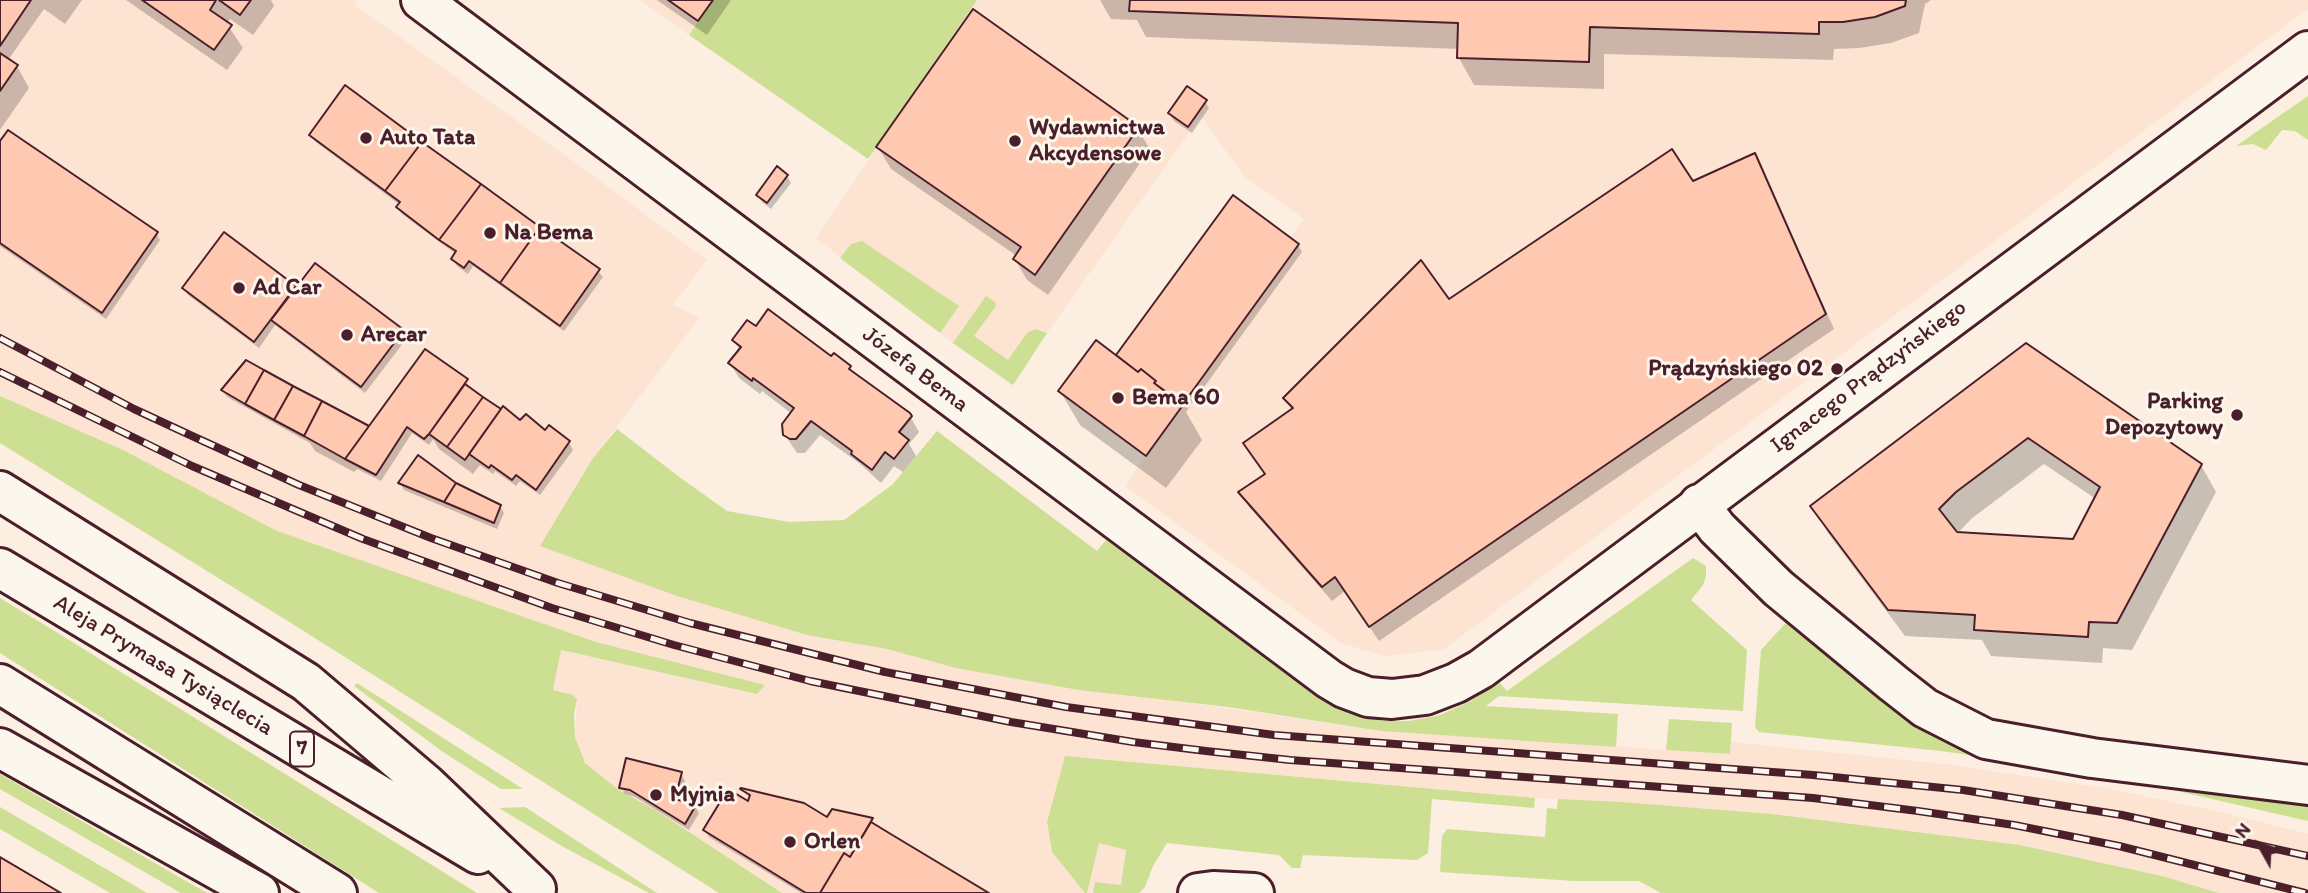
<!DOCTYPE html>
<html>
<head>
<meta charset="utf-8">
<style>
  body { margin:0 }
  #map { position:relative; width:2308px; height:893px; overflow:hidden; background:#fceee0; font-family:Itim,sans-serif }
  canvas { display:block }
  .north { position:absolute; left:2224px; top:809px; width:70px; height:70px; -webkit-text-stroke:5px #fbf7ec; paint-order:stroke; rotate:310deg; font-size:19px; font-weight:700; line-height:28px; text-align:center; color:#4a1f2b }
  .north::after { content:''; display:block; margin:auto; width:24px; height:32px; background:#4a1f2b; clip-path:polygon(50% 0,100% 100%,50% 72%,0 100%) }
</style>
</head>
<body>
<div id="map">
<canvas width="2308" height="893"></canvas>
<div class="north">N</div>
</div>
<script>
const ctx = document.querySelector('canvas').getContext('2d');
ctx.lineJoin = 'round';
function fillPath(path, color) { ctx.fillStyle = color; ctx.fill(path, 'evenodd'); }
const toPath = rows => new Path2D(rows.map(r => 'M' + r).join(''));
function stroke(path, color, width, dash) { ctx.strokeStyle = color; ctx.lineWidth = width; ctx.lineCap = dash ? 'butt' : 'round'; ctx.setLineDash(dash || []); ctx.stroke(path); }
function write(font, color, halo, rows, align = 'center') {
  ctx.font = font + ' Itim,sans-serif'; ctx.lineWidth = 6; ctx.setLineDash([]); ctx.textBaseline = 'middle'; ctx.strokeStyle = halo; ctx.fillStyle = color; for (const [text, x, y, turn = 0] of rows) {
    ctx.save(); ctx.translate(x, y); ctx.rotate((+turn || 0) * Math.PI / 180); ctx.textAlign = isNaN(turn) ? turn : align; if (halo) ctx.strokeText(text, 0, 0); ctx.fillText(text, 0, 0); ctx.restore();
  }
}
const built = toPath([
  [31,0,356,0,355,5,584,169,707,260,673,305,699,318,593,458,541,546,677,596,807,635,887,649,956,668,1381,731,1730,754,1731,742,1944,764,2105,788,2211,810,2308,834,2308,893,2219,893,2162,876,2020,845,1772,814,1622,802,1535,798,1066,756,1047,822,1052,852,1085,893,782,893,657,811,619,790,584,763,575,737,577,699,573,695,553,690,560,650,756,694,764,685,596,642,277,531,123,450,0,396,0,46],
  [640,0,713,0,689,35],
  [977,0,2308,0,2308,9,1444,649,1385,656,1341,643,1125,486,1299,244,1290,237,1304,219,1243,175,1201,116,1047,333,1013,385,953,343,816,238],
  [1098,843,1126,850,1121,885,1096,882,1093,893,1087,893]
]);
const green = toPath([
  [713,0,977,0,868,159,689,35],
  [2308,96,2308,140,2295,131,2282,130,2266,150,2253,144,2236,146],
  [862,241,959,306,940,333,840,258,851,244],
  [986,296,995,302,996,306,974,336,1008,360,1027,333,1035,329,1047,333,1013,385,953,343],
  [0,396,123,450,277,531,596,642,765,685,757,694,561,650,553,690,573,695,577,699,574,715,575,737,585,763,619,790,657,811,782,893,719,893,291,623,0,443],
  [617,429,678,476,727,511,789,522,844,520,892,485,937,431,1097,551,1106,540,1316,696,1351,714,1383,721,1409,721,1440,715,1471,701,1499,682,1507,691,1693,558,1706,566,1706,576,1703,585,1691,600,1747,650,1743,711,1499,696,1486,706,1618,714,1616,747,1381,731,1228,707,1079,690,956,668,887,649,807,635,677,596,540,546,593,458],
  [0,598,53,630,477,893,379,893,0,653],
  [1791,617,1901,708,2308,795,2308,821,2129,780,2052,767,1941,751,1759,732,1755,727,1761,650],
  [357,683,523,789,501,789,443,752,354,686],
  [1669,719,1732,723,1730,754,1666,750],
  [1065,756,1535,798,1534,808,1432,799,1428,853,1417,860,1303,855,1300,868,1292,868,1279,855,1167,843,1153,866,1145,887,1139,893,1093,893,1095,882,1121,885,1126,850,1099,843,1087,893,1085,893,1052,852,1047,822],
  [0,774,207,893,181,893,0,789],
  [1558,799,1622,802,1772,814,2020,845,2162,876,2219,893,1661,893,1639,881,1574,881,1440,872,1442,836,1447,829,1545,837,1547,808,1557,809],
  [0,807,147,893,110,893,0,829],
  [525,807,657,893,649,893,560,845,499,808]
]);
const shadow = toPath([
  [0,0,82,0,65,24,44,9,8,60,17,66,29,88,0,130],
  [126,0,271,0,274,6,253,35,230,19,227,24,243,48,227,70],
  [657,0,731,0,707,35],
  [1100,0,1931,0,1925,4,1919,33,1891,43,1859,48,1834,49,1833,60,1604,54,1604,89,1474,85,1459,58,1459,49,1146,37,1137,20,1111,19],
  [1205,101,1209,108,1192,133,1174,121,1170,114],
  [1137,128,1150,149,1048,295,1027,280,1015,259,1017,256,891,169,878,147],
  [312,135,598,271,603,277,564,331,473,266,468,274,457,266,453,259,456,254,402,214,398,207,400,205,316,142],
  [0,145,156,233,160,240,106,319,0,246],
  [1762,170,1834,329,1379,641,1345,591,1332,601,1249,507,1241,492,1266,475,1254,458,1293,411,1285,399,1448,302,1693,183],
  [787,176,791,183,771,209,762,202,758,195],
  [224,234,297,289,403,331,407,338,365,393,275,325,259,348,188,295,184,288],
  [1298,245,1302,252,1186,412,1202,440,1166,488,1080,425,1060,391,1122,362,1118,355],
  [756,329,850,367,856,377,911,418,919,432,909,444,916,456,903,472,894,466,881,483,859,463,820,435,805,453,797,453,783,432,792,414,762,391,760,394,739,378,730,363,740,351,734,340],
  [2026,345,2201,465,2216,492,2132,650,2103,648,2102,663,1991,656,1982,640,1905,636,1828,533,1813,507],
  [2044,464,2096,499,2074,541,1957,534,1971,519],
  [466,380,469,389,521,422,546,432,550,427,569,443,573,450,540,495,520,481,516,486,495,471,493,474,480,465,473,474,439,449,433,439,429,445,412,433,381,481,357,469,354,472,315,451,310,443,227,397,223,391,367,427],
  [400,483,455,485,500,506,504,513,497,529,404,490],
  [681,774,685,781,679,802,695,806,699,813,689,830,635,797,625,794,621,787],
  [741,789,827,820,833,811,872,820,876,827,986,893,801,893,709,837,705,830,748,803,751,799]
]);
const building = toPath([
  [0,0,31,0,0,46,0,0],
  [142,0,216,0,210,10,232,25,214,50,142,0],
  [219,0,251,0,240,15,219,0],
  [668,0,713,0,698,21,668,0],
  [1130,0,1906,0,1905,6,1875,17,1843,22,1819,22,1819,34,1590,27,1589,62,1457,58,1458,23,1129,11,1130,0],
  [973,9,1139,127,1035,275,1013,259,1021,247,876,147,973,9],
  [0,53,18,65,0,91,0,53],
  [345,85,422,142,385,191,309,135,345,85],
  [1187,86,1207,100,1188,127,1168,113,1187,86],
  [8,130,158,232,102,313,0,243,0,141,8,130],
  [422,142,481,184,439,240,396,207,400,202,385,191,422,142],
  [1672,149,1693,181,1755,153,1826,314,1369,627,1335,577,1322,587,1238,492,1265,474,1243,443,1293,408,1283,398,1421,260,1449,299,1672,149],
  [777,166,788,175,767,203,756,195,777,166],
  [481,184,540,227,500,283,469,261,464,268,451,259,456,251,439,240,481,184],
  [1233,195,1299,244,1183,404,1154,383,1156,381,1141,369,1138,372,1116,355,1233,195],
  [540,227,600,269,560,326,500,283,540,227],
  [224,232,296,286,254,342,182,288,224,232],
  [315,263,404,330,361,387,271,320,315,263],
  [768,309,831,356,834,353,851,366,849,369,910,413,912,416,899,432,909,440,894,459,885,452,872,470,851,454,852,451,811,421,796,439,790,439,783,435,782,424,794,408,753,378,752,381,728,363,741,347,732,340,747,320,756,326,768,309],
  [1096,340,1138,372,1141,369,1156,381,1154,383,1183,405,1146,456,1058,391,1096,340],
  [2026,343,2202,464,2117,623,2089,622,2088,637,1974,630,1975,615,1888,610,1810,506,2026,343],
  [2028,438,2100,487,2073,539,1957,532,1939,509,1956,492,2028,438],
  [425,349,468,379,429,434,424,439,407,427,376,475,345,459,425,349],
  [246,360,264,370,245,404,221,390,246,360],
  [264,370,293,386,274,420,245,404,264,370],
  [465,384,483,397,447,447,429,434,465,384],
  [293,386,322,401,304,436,274,420,293,386],
  [483,397,501,409,465,460,447,447,483,397],
  [322,401,369,426,345,459,304,436,322,401],
  [503,406,520,420,526,414,545,430,549,425,570,441,536,490,516,475,512,480,491,465,489,468,469,454,503,406],
  [418,455,456,483,444,502,398,483,418,455],
  [456,483,501,505,494,523,444,502,456,483],
  [626,758,682,772,675,799,696,805,685,824,630,790,619,788,626,758],
  [741,788,804,803,827,817,832,809,873,818,850,857,844,853,820,893,806,893,703,830,728,789,748,801,750,795,740,789,741,788],
  [871,822,894,836,989,893,820,893,844,853,850,857,871,822],
  [0,857,61,893,0,893,0,857]
]);
const minor = toPath([
  [421,0,1329,679,1344,688,1368,697,1392,699,1425,695,1456,683,1481,669,2308,51],
  [1699,504,1717,528,1778,588,1893,683,1925,708,1986,739,2092,758,2308,785],
  [1198,893,1213,891,1254,893]
]);
const major = toPath([
  [0,491,306,682,426,784,536,889],
  [0,568,478,854],
  [0,684,337,893],
  [0,748,259,893]
]);
const rail = toPath([
  [0,338,134,409,190,435,299,485,431,538,558,583,690,623,885,672,1066,707,1274,735,1813,775,1963,790,2122,815,2308,856],
  [0,372,192,466,363,539,552,608,674,645,810,681,1011,722,1133,742,1206,751,1290,760,1813,798,1918,811,2014,825,2119,846,2305,893]
]);
const markers = [
  [366,138,7,"#4a1f2b"],
  [1015,141,7,"#4a1f2b"],
  [490,233,7,"#4a1f2b"],
  [239,288,7,"#4a1f2b"],
  [347,335,7,"#4a1f2b"],
  [1837,369,7,"#4a1f2b"],
  [1118,398,7,"#4a1f2b"],
  [2237,415,7,"#4a1f2b"],
  [656,795,7,"#4a1f2b"],
  [790,842,7,"#4a1f2b"]
];
const shields = [
  [302,749,24]
];
const shieldNames = [
  ["7",302,749]
];
const poiNames = [
  ["Wydawnictwa",1029,128],
  ["Akcydensowe",1029,154],
  ["Auto Tata",380,138],
  ["Na Bema",504,233],
  ["Ad Car",253,288],
  ["Arecar",361,335],
  ["Prądzyńskiego 02",1823,369,"right"],
  ["Bema 60",1132,398],
  ["Parking",2223,402,"right"],
  ["Depozytowy",2223,428,"right"],
  ["Myjnia",670,795],
  ["Orlen",804,842]
];
const streetNames = [
  ["Józefa Bema",915,370,37],
  ["Ignacego Prądzyńskiego",1869,377,-37],
  ["Aleja Prymasa Tysiąclecia",163,666,31]
];
fillPath(built, '#fde3d2');
fillPath(green, '#cddf93');
fillPath(shadow, '#0003');
fillPath(building, '#ffc9b1');
stroke(building, '#4a1f2b', 2);
stroke(minor, '#4a1f2b', 44);
stroke(major, '#4a1f2b', 44);
stroke(minor, '#fbf7ec', 38);
stroke(major, '#fbf7ec', 38);
stroke(rail, '#4a1f2b', 8);
stroke(rail, '#fbf7ec', 5, [16]);
for (const [x, y, r, color] of markers) { const dot = new Path2D(); dot.arc(x, y, r, 0, 2 * Math.PI); ctx.fillStyle = color; ctx.fill(dot); stroke(dot, '#fbf7ec', 2.5); }
for (const [x, y, w] of shields) { const box = new Path2D(); box.roundRect(x - w / 2, y - 17.5, w, 35, 5); ctx.fillStyle = '#fbf7ec'; ctx.fill(box); stroke(box, '#4a1f2b', 2); }
write('bold 21px', '#4a1f2b', null, shieldNames);
write('bold 23px', '#4a1f2b', '#fbf7ec', poiNames, 'left');
write('23px', '#4a1f2b', '#fbf7ec', streetNames);
</script>
</body>
</html>
